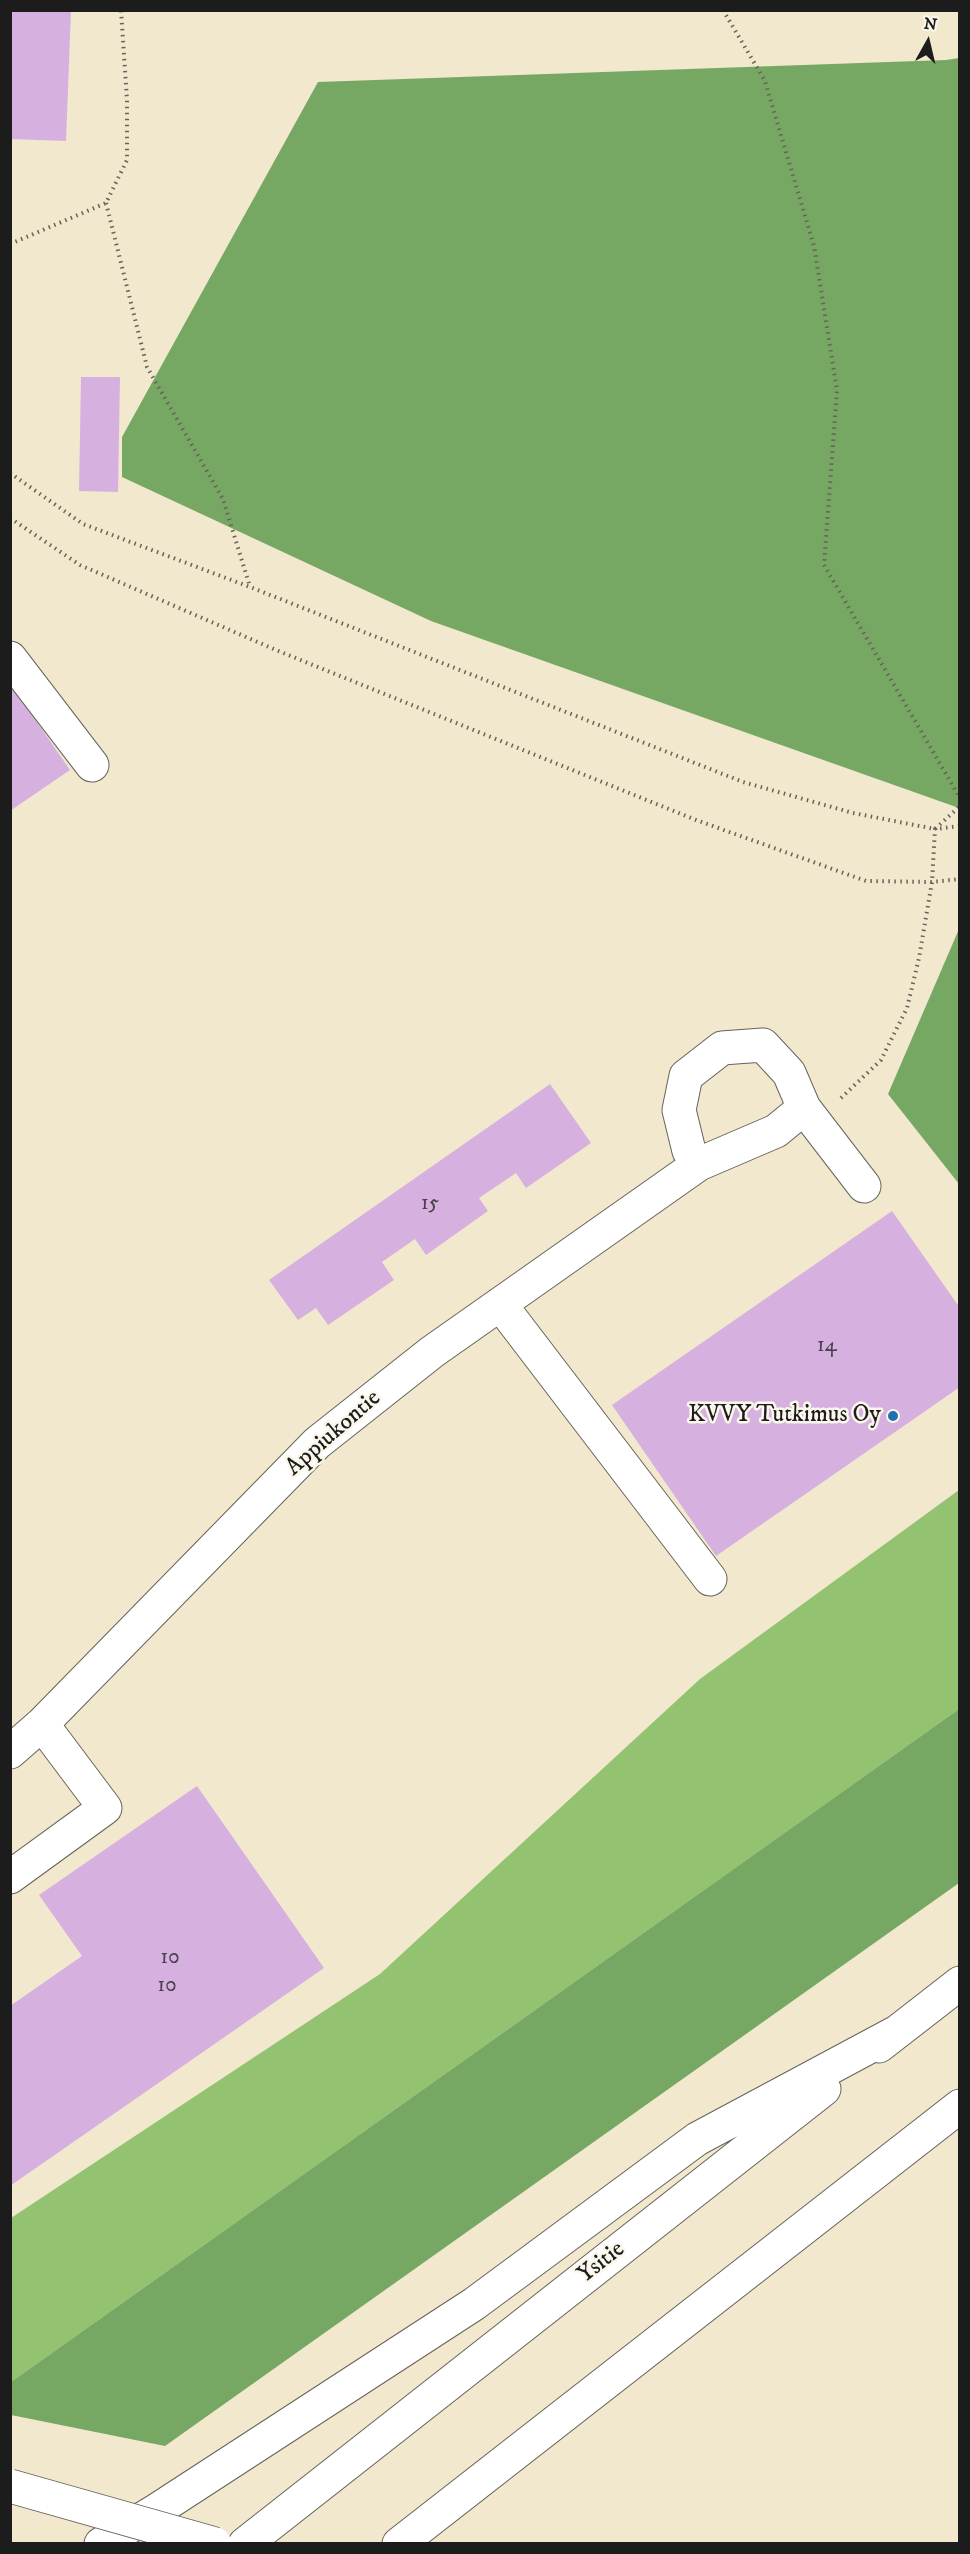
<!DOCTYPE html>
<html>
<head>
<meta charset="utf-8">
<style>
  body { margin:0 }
  #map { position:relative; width:970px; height:2554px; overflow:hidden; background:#f1e8ce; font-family:"IM FELL DW Pica",serif }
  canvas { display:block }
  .frame { position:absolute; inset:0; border:12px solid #1c1c1c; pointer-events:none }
  .north { position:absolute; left:898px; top:12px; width:60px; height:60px; -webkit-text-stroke:4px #fbf7ec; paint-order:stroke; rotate:8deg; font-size:16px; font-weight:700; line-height:24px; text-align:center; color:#1c1c1c }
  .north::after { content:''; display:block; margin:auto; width:21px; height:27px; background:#1c1c1c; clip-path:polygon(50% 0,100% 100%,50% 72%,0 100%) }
</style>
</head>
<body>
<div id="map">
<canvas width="970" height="2554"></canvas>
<div class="frame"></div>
<div class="north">N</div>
</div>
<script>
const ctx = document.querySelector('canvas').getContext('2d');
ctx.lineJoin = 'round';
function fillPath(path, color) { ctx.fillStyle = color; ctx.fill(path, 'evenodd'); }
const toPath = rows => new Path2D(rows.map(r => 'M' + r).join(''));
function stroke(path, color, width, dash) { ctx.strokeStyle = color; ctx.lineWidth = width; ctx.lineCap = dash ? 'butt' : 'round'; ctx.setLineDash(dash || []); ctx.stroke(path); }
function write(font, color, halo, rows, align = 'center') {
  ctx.font = font + ' "IM FELL DW Pica",serif'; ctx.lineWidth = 5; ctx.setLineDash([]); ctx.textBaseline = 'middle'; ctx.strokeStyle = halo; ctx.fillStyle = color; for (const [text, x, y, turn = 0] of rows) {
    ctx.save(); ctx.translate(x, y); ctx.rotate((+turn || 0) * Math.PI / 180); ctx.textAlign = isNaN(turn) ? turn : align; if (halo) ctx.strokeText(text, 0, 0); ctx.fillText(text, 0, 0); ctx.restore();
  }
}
const green = toPath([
  [959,1490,959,1709,11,2382,11,2218,380,1974,700,1679]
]);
const forest = toPath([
  [959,58,959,808,431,621,122,477,122,437,318,82,946,60],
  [959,929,959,1184,888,1094],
  [959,1709,959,1883,165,2446,11,2415,11,2382]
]);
const building = toPath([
  [10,10,71,10,66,141,10,139],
  [81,377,120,377,118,492,79,491],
  [10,683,70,770,10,811],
  [550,1084,591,1143,526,1188,516,1173,479,1198,488,1211,426,1255,415,1239,382,1262,394,1280,328,1325,316,1308,298,1320,269,1280],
  [892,1211,960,1308,960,1387,716,1556,612,1405],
  [197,1786,324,1968,10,2186,10,2006,82,1956,39,1895]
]);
const path = toPath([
  [723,10,765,81,814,246,837,390,824,565,960,798],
  [106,203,147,367,223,499,250,587],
  [10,244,106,203,127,160,127,100,121,10],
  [10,473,83,524,250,587,743,782,853,813,935,829,960,806],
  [10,518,80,565,276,650,696,820,866,881,932,882,960,879],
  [841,1098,881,1060,907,1008,919,958,932,882,935,829,960,826]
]);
const minor = toPath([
  [10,658,92,765],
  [804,1108,864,1186],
  [500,1304,710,1579],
  [10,1752,42,1724,317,1443,432,1352,699,1164,776,1131,804,1108,789,1073,763,1045,722,1048,686,1076,679,1110,689,1151,699,1164],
  [10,1877,105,1808,42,1724]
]);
const highway = toPath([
  [879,2046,960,1983],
  [101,2544,157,2510,474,2304,697,2139,895,2033],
  [245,2544,824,2089],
  [399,2544,960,2106]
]);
const majorBridge = toPath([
  [10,2486,215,2544]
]);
const markers = [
  [893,1416,6,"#1f6fb2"]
];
const numberNames = [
  ["15",430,1205],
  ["14",827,1347],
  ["10",170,1959],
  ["10",167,1987]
];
const poiNames = [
  ["KVVY Tutkimus Oy",881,1416]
];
const streetNames = [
  ["Appiukontie",334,1434,-41],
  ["Ysitie",602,2263,-38]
];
fillPath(green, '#93c271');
fillPath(forest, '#76a863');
fillPath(building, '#d6b1e0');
stroke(minor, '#67635a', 35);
stroke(highway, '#67635a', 35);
stroke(path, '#67635a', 4, [1.5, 4.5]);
stroke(minor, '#fff', 33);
stroke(highway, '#fff', 33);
stroke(majorBridge, '#67635a', 35, []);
stroke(majorBridge, '#fff', 33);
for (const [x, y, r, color] of markers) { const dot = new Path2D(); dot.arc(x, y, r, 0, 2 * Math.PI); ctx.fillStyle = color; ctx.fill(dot); stroke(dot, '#fbf7ec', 2); }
write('21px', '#4a414d', null, numberNames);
write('24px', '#1c1c1c', '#fbf7ec', poiNames, 'right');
write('24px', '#1c1c1c', '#fbf7ec', streetNames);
</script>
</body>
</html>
